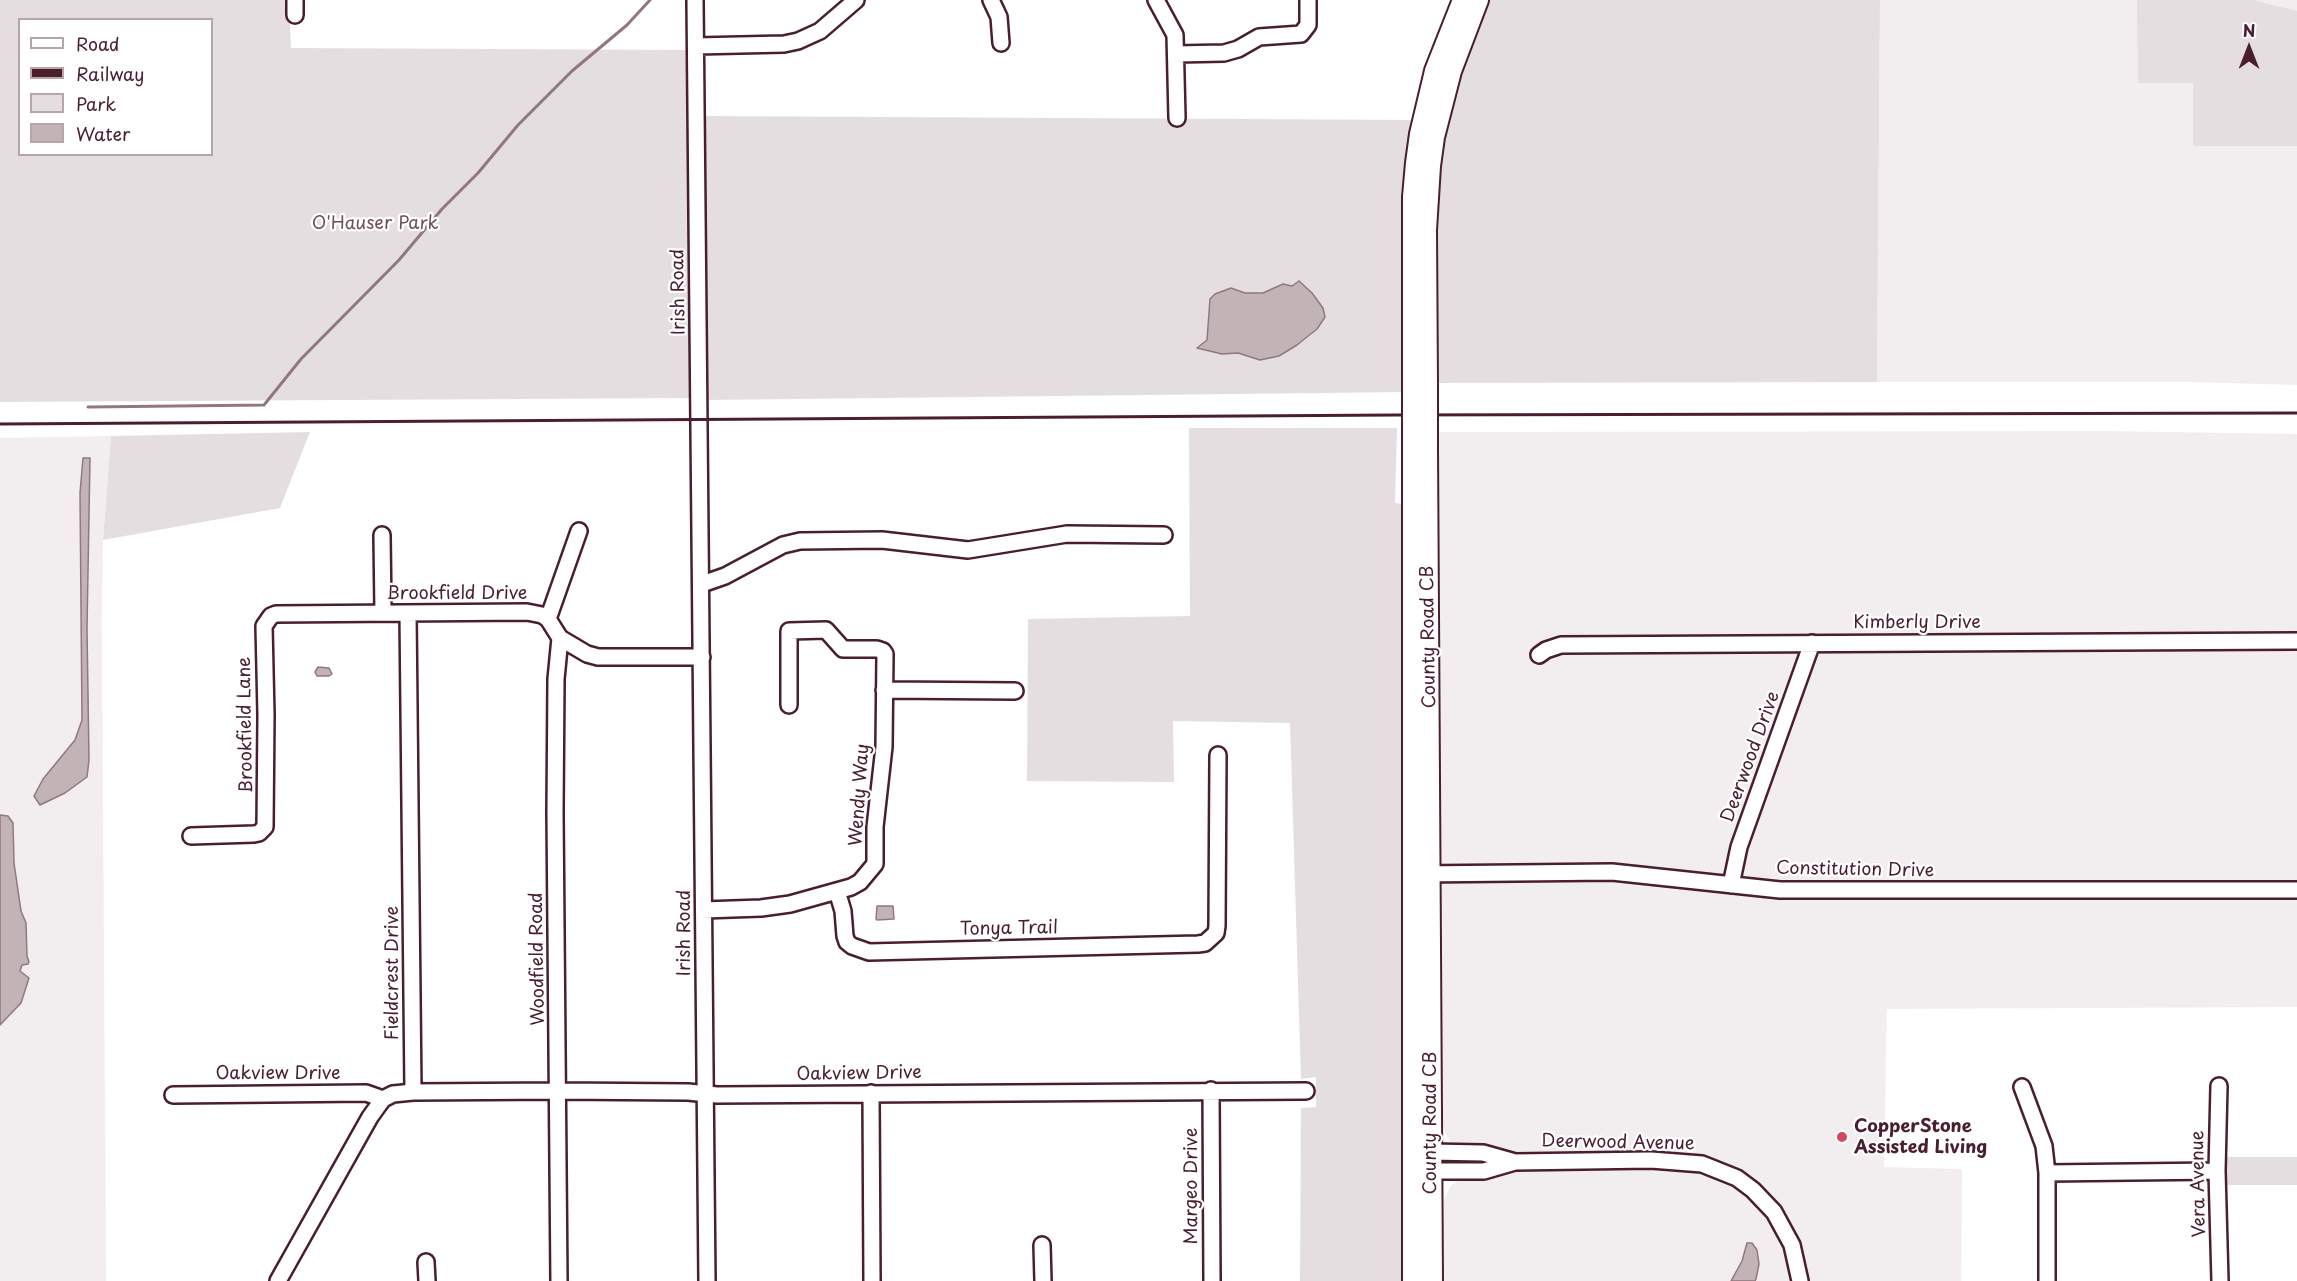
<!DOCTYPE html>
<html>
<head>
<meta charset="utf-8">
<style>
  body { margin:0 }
  #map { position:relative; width:2297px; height:1281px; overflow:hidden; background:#fff; font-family:"Playpen Sans",sans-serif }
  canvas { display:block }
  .legend { position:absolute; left:18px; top:18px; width:195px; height:138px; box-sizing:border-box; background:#fff; border:2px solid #b7a5aa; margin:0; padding:8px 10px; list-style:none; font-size:18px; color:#4a1f2b }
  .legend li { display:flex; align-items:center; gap:12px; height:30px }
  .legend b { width:30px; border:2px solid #b7a5aa }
  .north { position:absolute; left:2219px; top:18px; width:60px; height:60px; -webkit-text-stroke:4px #fff; paint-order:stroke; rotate:0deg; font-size:16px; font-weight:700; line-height:24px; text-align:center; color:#4a1f2b }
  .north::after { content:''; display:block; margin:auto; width:21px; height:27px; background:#4a1f2b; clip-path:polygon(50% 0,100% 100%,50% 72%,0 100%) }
</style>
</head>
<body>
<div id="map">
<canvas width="2297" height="1281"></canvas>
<ul class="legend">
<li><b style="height:8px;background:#fff"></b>Road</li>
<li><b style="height:8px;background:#4a1f2b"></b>Railway</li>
<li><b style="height:16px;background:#e5dee0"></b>Park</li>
<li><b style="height:16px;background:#c1b3b6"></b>Water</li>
</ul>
<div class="north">N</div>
</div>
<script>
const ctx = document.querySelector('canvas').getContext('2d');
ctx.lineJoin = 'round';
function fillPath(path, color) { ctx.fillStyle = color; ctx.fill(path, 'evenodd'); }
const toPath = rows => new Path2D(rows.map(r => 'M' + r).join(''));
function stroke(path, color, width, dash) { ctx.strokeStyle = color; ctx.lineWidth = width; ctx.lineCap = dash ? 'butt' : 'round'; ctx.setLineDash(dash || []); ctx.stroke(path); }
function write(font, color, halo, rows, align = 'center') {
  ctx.font = font + ' "Playpen Sans",sans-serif'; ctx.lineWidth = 4.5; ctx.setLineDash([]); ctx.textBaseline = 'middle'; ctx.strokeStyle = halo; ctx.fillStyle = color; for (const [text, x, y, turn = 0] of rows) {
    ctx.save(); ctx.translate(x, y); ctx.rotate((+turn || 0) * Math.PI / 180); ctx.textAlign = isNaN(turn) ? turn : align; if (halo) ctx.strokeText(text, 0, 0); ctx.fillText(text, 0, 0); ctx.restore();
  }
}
const built = toPath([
  [1880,0,2297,0,2297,385,2190,382,1877,382],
  [2105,431,2297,434,2297,1007,1887,1009,1884,1167,1962,1169,1961,1281,1440,1281,1444,1200,1450,1187,1458,1180,1527,1170,1672,1167,1671,1153,1530,1155,1498,1148,1461,1147,1450,1142,1442,1125,1439,432],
  [111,436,103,540,102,624,106,1281,0,1281,0,438]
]);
const green = toPath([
  [0,0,289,0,291,48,691,50,693,398,0,402],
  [20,20,212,20,212,154,20,154],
  [1487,0,1880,0,1877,382,1435,383,1434,219,1439,158,1455,90],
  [2137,0,2253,0,2297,11,2297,146,2193,146,2193,83,2138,83],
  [704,116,1419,120,1408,392,706,400],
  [1189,428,1397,428,1395,503,1403,504,1404,542,1406,1281,1300,1281,1301,1108,1316,1107,1316,1077,1301,1079,1290,723,1173,721,1174,782,1027,781,1028,619,1190,616],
  [310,432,280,508,103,540,111,436],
  [2225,1157,2297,1157,2297,1185,2225,1185]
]);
const water = toPath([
  [1299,281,1312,293,1323,308,1325,317,1317,329,1297,345,1279,356,1260,360,1238,353,1222,354,1197,348,1207,340,1210,299,1215,294,1231,288,1245,293,1263,293,1283,284,1292,286,1299,281],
  [83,458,90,458,87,628,89,760,87,777,65,793,40,805,34,796,43,779,75,740,82,720,80,493,83,458],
  [318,667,329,668,332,674,329,676,317,676,315,672,318,667],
  [0,815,8,816,13,823,14,863,21,911,26,923,27,956,29,962,28,964,22,965,20,971,29,978,21,1003,0,1025,0,815],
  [877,906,893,906,894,919,877,920,876,919,877,906],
  [1747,1243,1752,1243,1757,1250,1759,1264,1756,1279,1755,1281,1731,1281,1742,1261,1747,1243]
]);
const stream = toPath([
  [88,407,264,405,301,359,399,260,442,209,478,173,518,125,572,71,627,25,650,0]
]);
const minor = toPath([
  [295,0,295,15],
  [695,0,707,1281],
  [991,0,999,17,1001,43],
  [1156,0,1175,35,1177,118],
  [696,46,784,44,798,41,820,31,856,0],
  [1176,54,1224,53,1238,49,1259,37,1301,34,1308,25,1308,0],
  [382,535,383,613],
  [702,584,725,576,783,545,800,541,882,540,968,550,1067,534,1164,535],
  [408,613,413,1092],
  [548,619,579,531],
  [1539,655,1546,650,1561,645,2297,641],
  [884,690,1015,691],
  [191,836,254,834,259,833,265,827,266,715,264,626,271,616,276,614,527,612,542,615,548,619,560,638,587,654,598,657,702,657],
  [1419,874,1612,872,1780,890,2297,890],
  [1731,885,1739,847,1812,643],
  [837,891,843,911,845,936,847,942,852,946,869,952,1198,944,1205,943,1216,933,1217,926,1218,755],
  [704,910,761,908,790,904,851,887,860,882,875,864,875,827,884,747,885,654,883,651,877,649,843,649,826,630,789,631,789,705],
  [2219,1086,2217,1171,2220,1281],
  [2022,1087,2044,1146,2047,1173,2047,1281],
  [1211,1090,1212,1281],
  [871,1093,872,1281],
  [173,1095,366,1093,383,1099],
  [1423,1156,1431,1152,1483,1153,1515,1162,1651,1160,1702,1164,1737,1178,1753,1190,1774,1212,1792,1245,1800,1281],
  [1421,1166,1432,1171,1484,1171,1515,1162],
  [2047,1173,2217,1171],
  [1042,1245,1043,1281],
  [426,1262,427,1281],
  [278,1281,370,1117,383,1099,393,1094,413,1092,558,1091,688,1092,717,1095,1306,1091],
  [559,1281,555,812,556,679,560,638]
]);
const major = toPath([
  [1427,385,1426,230,1430,166,1434,137,1451,71,1478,0],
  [1413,386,1413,197,1416,163,1420,134,1435,71,1463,0],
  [1427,446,1432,1281],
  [1413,1281,1413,446]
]);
const rail = toPath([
  [0,424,1395,415,2297,413]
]);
const majorBridge = toPath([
  [1427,385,1427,446],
  [1413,386,1413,446]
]);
const markers = [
  [1842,1137,6,"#d1495b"]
];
const parkNames = [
  ["O'Hauser Park",375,224]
];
const streetNames = [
  ["Irish Road",679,292,-91],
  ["Brookfield Drive",457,594],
  ["Kimberly Drive",1917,623],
  ["County Road CB",1429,637,-91],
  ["Brookfield Lane",246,725,-91],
  ["Deerwood Drive",1751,757,-70],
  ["Wendy Way",860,795,-86],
  ["Constitution Drive",1855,870,1],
  ["Tonya Trail",1009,929,-1],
  ["Irish Road",685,933,-90],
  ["Woodfield Road",538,959,-91],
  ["Fieldcrest Drive",393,973,-90],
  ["Oakview Drive",278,1074],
  ["Oakview Drive",859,1074,-1],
  ["County Road CB",1431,1123,-90],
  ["Deerwood Avenue",1618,1143,1],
  ["Vera Avenue",2199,1184,-91],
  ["Margeo Drive",1192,1186,-90]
];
const poiNames = [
  ["CopperStone",1854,1127],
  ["Assisted Living",1854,1148]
];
fillPath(built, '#f2eeef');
fillPath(green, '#e5dee0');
fillPath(water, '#c1b3b6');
stroke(water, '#91787e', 1.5);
stroke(stream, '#91787e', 3);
stroke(minor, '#4a1f2b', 20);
stroke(major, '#4a1f2b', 24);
stroke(minor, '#fff', 15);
stroke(major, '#fff', 20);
stroke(rail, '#4a1f2b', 3);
stroke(majorBridge, '#4a1f2b', 24, []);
stroke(majorBridge, '#fff', 20);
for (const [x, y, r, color] of markers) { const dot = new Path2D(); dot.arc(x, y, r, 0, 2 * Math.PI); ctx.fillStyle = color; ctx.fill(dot); stroke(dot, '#fff', 2); }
write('18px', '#714f58', '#fff', parkNames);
write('18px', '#4a1f2b', '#fff', streetNames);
write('bold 18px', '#4a1f2b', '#fff', poiNames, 'left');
</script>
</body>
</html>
